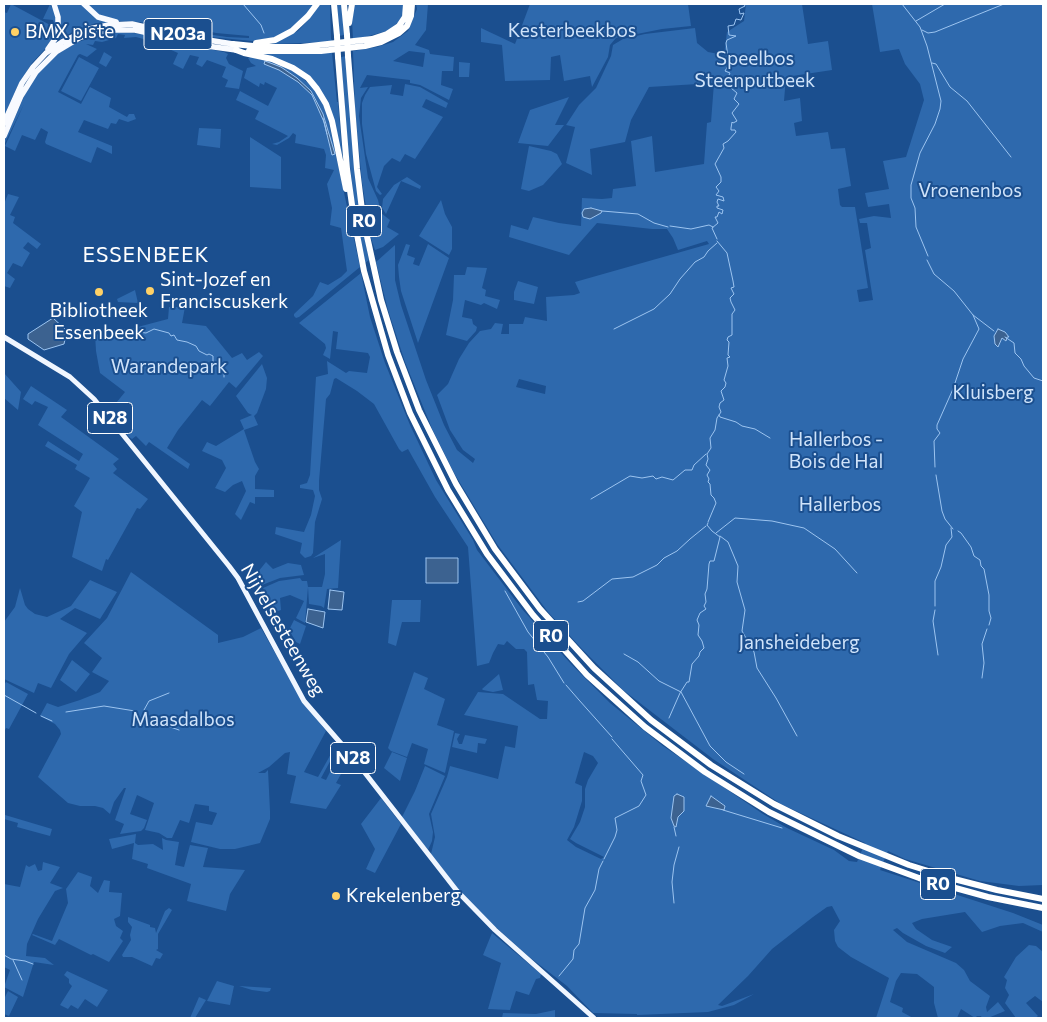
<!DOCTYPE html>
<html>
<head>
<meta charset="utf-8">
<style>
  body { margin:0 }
  #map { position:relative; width:1047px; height:1022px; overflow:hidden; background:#1b4f8f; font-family:Commissioner,sans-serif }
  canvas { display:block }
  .frame { position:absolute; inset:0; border:5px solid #fff; pointer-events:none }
</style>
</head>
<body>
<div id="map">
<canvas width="1047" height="1022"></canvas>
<div class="frame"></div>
</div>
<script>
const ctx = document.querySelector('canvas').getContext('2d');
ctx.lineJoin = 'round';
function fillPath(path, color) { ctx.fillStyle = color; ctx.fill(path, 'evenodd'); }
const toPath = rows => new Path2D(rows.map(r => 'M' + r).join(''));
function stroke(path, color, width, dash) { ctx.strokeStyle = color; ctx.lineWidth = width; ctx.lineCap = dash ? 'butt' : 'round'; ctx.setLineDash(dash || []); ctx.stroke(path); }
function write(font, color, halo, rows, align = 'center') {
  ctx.font = font + ' Commissioner,sans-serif'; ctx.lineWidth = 4; ctx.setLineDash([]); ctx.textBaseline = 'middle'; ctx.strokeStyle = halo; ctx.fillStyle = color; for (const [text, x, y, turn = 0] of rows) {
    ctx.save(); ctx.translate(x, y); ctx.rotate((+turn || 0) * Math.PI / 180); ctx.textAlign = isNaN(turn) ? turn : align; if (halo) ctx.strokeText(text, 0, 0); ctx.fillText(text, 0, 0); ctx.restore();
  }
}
const green = toPath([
  [11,4,52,26,54,23,53,20,43,19,50,4,58,19,54,36,47,47,32,63,19,83,4,116,4,12,7,13],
  [56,4,82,4,108,23,96,23,76,30,60,39,57,37],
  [85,4,314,4,309,12,292,28,276,37,252,41,201,36,140,22,116,21,103,18],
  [150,19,216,33,249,36,249,38,227,37,186,31,157,23],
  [320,4,330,4,331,39,333,42,272,44,298,31,311,17],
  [337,4,342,4,344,35,339,36],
  [355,4,404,4,403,13,400,21,387,31,365,37,353,39,352,21],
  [416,4,428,4,426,30,415,45,429,50,430,54,454,57,453,71,442,71,441,85,453,89,449,100,420,85,410,83,410,80,367,75,360,88,368,87,361,98,359,116,368,178,378,200,381,213,390,220,387,227,399,234,383,247,375,250,371,238,362,182,355,109,353,51,377,47,393,42,408,31,417,9],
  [409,51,425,53,423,67,393,61],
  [530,4,688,4,691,26,662,29,627,36,627,34,616,38,610,45,608,57,592,87,590,76,564,81,560,55,551,57,550,80,505,81,502,45,481,42,481,28,515,44],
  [746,4,802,4,808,44,828,41,832,70,786,77,784,101,800,98,802,121,794,123,796,136,828,132,831,149,845,148,851,186,838,189,840,205,842,207,855,207,868,288,857,290,859,302,873,300,865,250,871,248,867,223,860,223,859,219,874,216,891,218,889,204,868,207,865,193,889,189,883,161,906,157,924,100,920,84,905,64,899,49,880,52,872,4,1043,4,1043,885,1019,886,980,881,905,859,888,851,880,870,1013,913,1043,925,1043,932,1023,923,1000,926,982,932,965,912,922,919,912,923,916,929,932,940,952,947,945,953,926,946,903,933,897,928,893,930,907,942,956,963,964,970,970,981,990,996,986,1007,987,1012,998,1002,1005,1011,988,1018,982,1018,981,1016,977,1016,975,1018,961,1009,957,1018,938,1018,934,1003,934,987,917,974,901,973,896,981,890,1002,903,1008,902,1012,913,1018,876,1018,889,978,851,957,838,947,835,941,834,930,840,921,832,906,827,907,813,917,772,949,748,976,718,1005,722,1006,754,994,734,1005,708,1012,637,1015,637,1014,593,1013,567,986,528,956,480,913,463,895,431,854,435,837,431,814,447,777,450,766,498,779,505,746,515,748,518,726,464,715,478,692,503,694,540,719,547,719,548,701,537,700,534,684,528,685,527,652,524,649,516,649,507,641,504,645,498,644,493,653,489,663,477,666,468,547,435,497,408,449,402,452,399,449,374,404,357,391,336,378,334,379,330,394,326,399,319,481,319,490,322,499,315,522,313,553,311,556,305,558,300,553,302,543,275,534,276,527,304,532,311,515,315,496,313,490,300,488,300,485,307,483,310,475,316,377,328,374,327,361,346,373,349,371,367,373,370,357,368,353,336,349,338,332,333,331,330,359,323,355,326,348,325,344,299,323,361,273,370,317,385,363,410,425,436,480,473,540,477,550,522,609,571,664,610,703,663,746,763,814,787,828,834,850,849,861,857,862,865,843,781,804,713,759,623,690,582,649,548,612,497,544,454,473,433,431,405,362,388,310,376,262,395,245,395,280,401,305,426,380,444,425,457,450,473,463,475,459,463,450,450,430,437,395,448,384,459,359,469,343,480,331,491,329,495,323,503,324,501,334,509,334,509,324,523,324,525,317,547,321,546,297,574,295,580,293,575,282,709,244,707,241,678,250,673,238,667,229,652,229,597,223,569,255,509,237,511,225,528,230,533,217,559,223,581,226,582,198,602,199,612,198,613,189,636,186,631,141,652,136,655,172,704,164,707,123,711,122,714,83,649,87,631,120,625,142,590,149,592,175,566,163,575,127,566,125,579,105,596,88,611,56,613,45,623,39,645,34,695,28,697,43,708,52,724,55,727,32,744,21],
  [519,379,546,386,545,394,516,387],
  [584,752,593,756,598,763,588,780,585,789,585,807,580,822,570,839,576,843,604,857,601,859,576,847,567,840,574,827,582,801,582,786,575,783],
  [115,32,148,34,193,46,224,52,228,54,226,58,229,64,243,71,239,89,225,87,228,80,222,77,226,67,207,60,202,67,196,64,199,57,190,55,183,69,173,64,178,53,151,41,136,37,124,38,125,35,118,34,116,38,102,42,95,41,93,45,86,44,97,49,87,57,80,54,78,55,58,92,81,104,90,87,111,98,109,107,127,117,129,114,134,114,136,119,128,122,119,119,116,124,111,123,108,129,84,120,78,132,112,146,112,154,97,147,91,163,46,144,45,142,48,132,41,128,35,140,22,135,15,151,5,146,24,104,4,145,4,142,25,94,38,73,59,53,75,43,103,34],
  [104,52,112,57,106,67,99,63],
  [332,53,337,102,338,102,343,161,333,119,309,77,258,54],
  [346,56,366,245,369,260,365,263,357,224,347,141,341,57],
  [79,57,99,68,81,101,61,91],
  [251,57,271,62,295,72,313,87,326,109,360,267,299,317,296,318,294,316,294,314,313,296,320,282,328,285,341,277,347,271,341,228,330,225,332,208,327,184,334,170,325,168,326,155,324,149,295,143,296,135,293,133,289,138,277,145,272,144,279,142,288,136,255,119,259,111,236,100,240,91,268,106,277,88,265,82,264,85,260,83,259,87,244,78,247,68,256,66,251,63,248,58],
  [459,62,470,63,469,77,459,77],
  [405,84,420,87,448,103,446,108,426,99,422,107,443,117,415,159,405,154,400,162,392,158,384,166,377,187,382,194,380,195,376,191,366,154,362,124,362,103,365,95,370,87,392,85,390,94,403,96],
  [569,97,555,125,564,125,548,146,518,143,530,110],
  [199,128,221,129,220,148,197,145],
  [250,137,281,157,281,189,250,187],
  [529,146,551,151,557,154,562,164,543,185,529,191,521,189],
  [407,177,421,186,420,189,401,181,386,214,382,208,383,199,394,185],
  [8,194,19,197,10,215,15,217,13,223,41,244,37,249,28,242,23,248,30,253,22,267,13,263,7,273,15,279,10,288,4,286,4,204],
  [441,200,445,214,452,227,452,249,449,255,419,236],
  [406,244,410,245,407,255,415,258,413,264,419,266,428,244,449,258,418,343,401,291,399,277,398,265],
  [467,267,487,268,482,288,486,290,485,296,500,300,497,309,484,303,481,305,465,300,462,317,472,319,473,324,477,327,476,331,467,341,446,335,453,300,454,275,465,275],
  [518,281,538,287,534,304,514,300,514,292],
  [135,290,138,303,118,302,117,299],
  [169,307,185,307,182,323,206,326,232,358,242,353,247,360,259,352,263,356,236,388,229,382,210,406,202,400,178,430,167,448,190,464,188,469,149,442,146,446,136,436,132,439,129,437,108,413,125,392,100,373,96,351,95,334,129,340,130,329,168,319],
  [262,364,267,378,266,389,257,413,254,416,258,425,244,430,255,462,259,469,255,476,255,489,274,490,274,497,255,497,255,504,250,502,241,520,235,514,246,491,242,481,233,485,225,492,215,488,226,468,222,460,202,451,207,442,216,446,244,429,240,420,252,415,248,413,236,396],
  [4,373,21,392,18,410,4,398],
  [31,386,67,410,61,417,119,459,113,464,117,469,113,473,148,499,140,509,137,508,108,560,106,559,102,571,72,557,82,512,74,506,90,478,75,469,77,465,45,446,48,441,79,461,83,454,38,425,48,407,35,401,32,405,23,399],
  [341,540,338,588,327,589,324,608,321,606,309,604,308,587,322,587,325,574,325,554,313,558],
  [266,562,273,569,288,563,301,565,304,575,280,578,262,585,258,572],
  [131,572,218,635,218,643,243,637,261,628,301,699,326,731,304,772,318,777,337,743,339,745,321,778,326,780,341,750,349,760,336,783,341,785,326,809,290,803,296,776,287,774,290,752,285,753,269,767,258,773,265,773,268,770,270,811,270,819,260,843,235,849,220,849,191,842,196,822,212,825,217,813,209,811,209,806,195,804,189,823,180,820,172,838,167,838,159,833,145,830,154,803,137,795,130,814,147,820,144,828,141,831,120,834,124,824,115,820,126,788,124,788,114,802,110,814,103,808,95,806,80,806,68,803,38,777,61,734,60,730,55,724,40,716,47,703,58,707,80,700,100,692,109,681,92,672,102,658,84,643,107,618],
  [300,578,302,581,307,581,308,587,305,623,296,618,304,601,290,595,280,598,281,610,275,612,263,588,279,581],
  [90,580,117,592,100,619,75,608,60,619,87,633,69,654,51,688,38,683,34,693,4,679,4,622,15,607,20,588,25,605,28,609,35,614,47,617,71,606],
  [392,600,421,600,420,622,402,622,396,646,388,643],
  [294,620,306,626,300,644,296,642,289,630],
  [72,660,90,674,76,692,60,680],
  [414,672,428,678,424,689,445,699,437,725,454,731,445,773,424,764,428,749,412,743,407,757,391,751,388,748],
  [499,674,503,690,493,692,483,690,482,689],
  [6,682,28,694,9,729,6,728,4,732,4,685],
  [455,733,460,734,457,739,459,744,462,744,465,735,487,739,485,744,478,743,477,753,452,747],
  [392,752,407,758,400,781,384,768],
  [425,766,445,776,429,814,433,832,432,841,428,850,402,817,415,791],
  [381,798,401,824,375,873,366,869,375,849,361,824],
  [5,815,52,829,50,836,17,827,18,823,4,819],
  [136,834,135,843,138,845,153,844,163,850,162,838,166,840,179,842,175,865,184,867,190,845,208,848,203,867,245,870,230,894,226,911,187,901,191,884,147,868,148,864,132,859,134,843,112,849,109,839],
  [43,862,60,867,50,883,63,888,55,891,38,919,27,944,26,956,45,958,54,965,34,962,23,997,4,987,10,970,4,967,4,884,20,887,26,865,29,867,35,864,38,871,42,870],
  [78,872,92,877,90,886,98,893,104,880,110,881,109,892,122,893,120,916,114,919,116,926,123,931,120,938,123,941,109,962,93,954,91,955,59,939,55,945,32,935,33,934,52,941,68,903,66,889],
  [169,908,172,910,158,934,158,949,156,950,163,954,160,959,156,958,152,966,132,957,123,957,122,955,131,940,130,935,132,927,128,922,128,917,150,925,150,927,155,928,156,933,165,911],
  [492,933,541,974,540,978,536,979,529,995,516,991,510,1010,488,1009,501,963,483,955],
  [1029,945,1036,946,1043,952,1043,1002,1035,996,1026,1003,1038,1016,1035,1018,1016,1018,1005,1003,1009,995,1005,988,1007,980,1004,977,1016,957],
  [67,971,108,990,97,1007,85,999,78,1009,71,1005,68,1009,60,1005,72,986,69,983,69,979,64,975],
  [217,981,234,986,230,1005,207,1001],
  [239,986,271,988,270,991,267,992,252,990],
  [8,991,18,997,9,1016,4,1014,4,999],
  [199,997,206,1000,195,1018,190,1018],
  [555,1010,555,1018,502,1018,503,1013,536,1014]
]);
const water = toPath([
  [265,61,281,67,297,78,311,91,323,114,335,154,332,155,324,122,312,95,298,82,279,70,264,64,265,61],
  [591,208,602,211,601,213,590,219,583,217,582,213,584,209,591,208],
  [53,318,65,329,66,335,64,344,44,350,28,339,28,334,53,318],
  [998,329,1005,332,1009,337,1007,337,1006,341,1002,338,998,347,995,344,994,336,998,329],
  [426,558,458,558,458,583,426,583,426,558],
  [330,590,344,592,342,610,328,609,330,590],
  [308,609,325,612,323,628,306,622,308,609],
  [677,794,684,797,684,811,678,817,676,827,674,826,671,818,674,796,677,794],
  [711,796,725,806,724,810,706,806,711,796]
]);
const stream = toPath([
  [243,4,261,25,264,33],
  [902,4,920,27,927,46,941,101,940,109,935,124,920,153,911,185,911,198,915,208,916,227,928,256],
  [916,21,945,4],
  [922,30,928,33,935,32,1004,4],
  [932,63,936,64,950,87,967,101,1011,157],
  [323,118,327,134],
  [602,211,638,214,654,223,668,227],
  [670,226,691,229,709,225,713,227],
  [717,239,712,228,718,223,715,217,717,217,719,212,722,214,723,210,717,208,717,206,719,206,717,202,718,199,724,201,723,197,716,195,719,191,716,187,721,182,721,177,715,164,724,148,723,144,728,141,736,132,735,130,731,130,731,128,732,122,733,123,737,121,732,113,739,104,734,99,737,93,731,88,727,79,730,73,725,71,729,64,726,43,727,40,736,36,729,35,728,26,734,25,736,19,741,20,744,13,740,14,739,9,745,6,744,4],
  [927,260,934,274,954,291,973,315,994,331],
  [614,329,654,309,670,294,680,279,695,262,704,257,708,251,717,243],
  [124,330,146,333,154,329,169,333,171,336,174,335,177,340,187,342,196,346,199,351,207,355,209,354,213,356,213,361,224,374,224,377],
  [1005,337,1014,343,1015,353,1021,359,1024,366,1034,378,1043,381],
  [719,415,720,417,736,422,742,426,755,429,770,438],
  [1043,418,1043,417],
  [935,467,934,441,940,433,937,429,937,425,953,389,963,359,979,329,973,315],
  [936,475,942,511,945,519,953,529],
  [591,499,630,476,642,478,653,476,656,479,662,477,673,480,685,470,692,470,694,465,706,454],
  [708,522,716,503,714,498,711,495,710,484,708,482,709,479,707,475,710,470,706,465,708,459,707,454,711,448,710,438,715,430,717,418,721,412,719,407,720,403,724,400,721,391,725,387,726,383,724,380,728,366,727,358,730,357,728,355,729,342,727,340,728,337,732,335,732,314,735,310,731,302,730,298,734,294,731,288,734,287,733,281,727,253,717,241],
  [958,531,961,533,971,547,974,556,980,560,981,566,984,569,989,595,989,611,991,618,989,625],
  [716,533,735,518,772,521,804,528,835,549,857,573],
  [720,536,728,542,738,566,737,582,745,610,742,631,754,652,757,668,776,698,797,736],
  [505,591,528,632,548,657,564,683],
  [578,602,583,601,612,579,633,577,657,565,664,558,677,551,690,539,706,526],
  [935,606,935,581,941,567,946,545,952,537,951,528],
  [935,610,933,621,938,655],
  [624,654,638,662,659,681,681,692,710,746,726,762,744,774],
  [982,678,984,663,982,644,987,629],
  [566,685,579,700],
  [4,695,36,713],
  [579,700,612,737],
  [144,710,149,701,169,693],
  [66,712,104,706,135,711],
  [41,716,52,721],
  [669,718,680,693,687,682,689,682,692,664,699,656,700,652,704,648,702,641,698,635,699,625,697,620,700,613,706,609,704,606,706,602,705,594,707,589,709,564,710,561,714,561,720,537,712,531,707,525,708,523],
  [159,723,179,730],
  [723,810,782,828],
  [674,827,676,836],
  [604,859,615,837,617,830,615,818,639,806,646,795,641,781,643,775,612,739],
  [674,903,672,882,674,865,679,847],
  [4,955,11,959,25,961,33,964],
  [13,960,22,980],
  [559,976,573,959,574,950,579,944,585,908,595,890,599,869,603,861]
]);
const primary = toPath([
  [4,337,70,377,94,399,229,566,238,578,304,701,351,755,457,891,495,930,594,1018]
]);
const trunk = toPath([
  [84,4,98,17,116,22],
  [48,49,55,39,58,30,58,17,54,4],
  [4,123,22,83,33,67,46,53,62,42,89,29,109,25,132,24,189,37,233,44],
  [4,136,21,96,36,72,56,52,81,37,108,30,135,30,207,46,236,50]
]);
const motorway = toPath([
  [334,4,337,36],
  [344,4,347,35],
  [349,23,352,4],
  [256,43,275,40,292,31,308,16,317,4],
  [233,44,263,47,301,47,372,39,387,34,399,26,405,17,406,4],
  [236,50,244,53,272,59,293,68,308,78,317,89,326,104,332,121,346,189],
  [249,51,321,51,365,46,381,42,399,33,407,26,411,16,412,4],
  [348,56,357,169,363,218,381,300,397,352,419,410,456,484,495,549,540,609,594,668,651,720,711,765,774,804,838,836,909,865,954,879,997,890,1043,899],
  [338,57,347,169,354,219,364,271,388,355,410,413,448,490,487,554,533,615,587,675,645,727,705,772,769,812,859,856,919,878,988,897,1043,908]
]);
const motorwayBridge = toPath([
  [347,35,348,56],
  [337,36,338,57]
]);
const markers = [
  [15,32,5,"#ffd166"],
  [150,291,5,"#ffd166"],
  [99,292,5,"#ffd166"],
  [336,896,5,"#ffd166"]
];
const shields = [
  [178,34,68],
  [364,221,35],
  [110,418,45],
  [551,636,35],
  [353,758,45],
  [938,884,35]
];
const shieldNames = [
  ["N203a",178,34],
  ["R0",364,221],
  ["N28",110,418],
  ["R0",551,636],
  ["N28",353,758],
  ["R0",938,884]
];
const parkNames = [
  ["Kesterbeekbos",572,31],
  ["Speelbos",755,59],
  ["Steenputbeek",755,81],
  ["Vroenenbos",970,191],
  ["Warandepark",169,367],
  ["Kluisberg",993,393],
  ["Hallerbos -",836,440],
  ["Bois de Hal",836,462],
  ["Hallerbos",840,505],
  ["Jansheideberg",799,643],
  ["Maasdalbos",183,720]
];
const poiNames = [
  ["BMX piste",25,32],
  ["Sint-Jozef en",160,280],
  ["Franciscuskerk",160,302],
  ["Bibliotheek",99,311,"center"],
  ["Essenbeek",99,333,"center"],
  ["Krekelenberg",346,896]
];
const streetNames = [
  ["Nijvelsesteenweg",283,630,60]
];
const quarterNames = [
  ["ESSENBEEK",146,255]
];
fillPath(green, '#2e69ad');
fillPath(water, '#3c6290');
stroke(water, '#9cc4f0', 1);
stroke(stream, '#9cc4f0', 1);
stroke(primary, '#f0f6ff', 5);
stroke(trunk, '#f8faff', 5.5);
stroke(motorway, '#fff', 6);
stroke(motorwayBridge, '#fff', 6);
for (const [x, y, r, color] of markers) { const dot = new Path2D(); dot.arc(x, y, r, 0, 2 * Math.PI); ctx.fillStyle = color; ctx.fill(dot); stroke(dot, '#1b4f8f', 2); }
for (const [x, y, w] of shields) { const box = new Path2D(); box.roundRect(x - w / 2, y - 15.5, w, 31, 4); ctx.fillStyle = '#1b4f8f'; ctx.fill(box); stroke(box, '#fff', 1); }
write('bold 18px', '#fff', null, shieldNames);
write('19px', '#cfe3fa', '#1b4f8f', parkNames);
write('19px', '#fff', '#1b4f8f', poiNames, 'left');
write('19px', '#fff', '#1b4f8f', streetNames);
ctx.letterSpacing = '1px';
write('21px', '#fff', '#1b4f8f', quarterNames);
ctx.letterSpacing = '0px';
</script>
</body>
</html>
